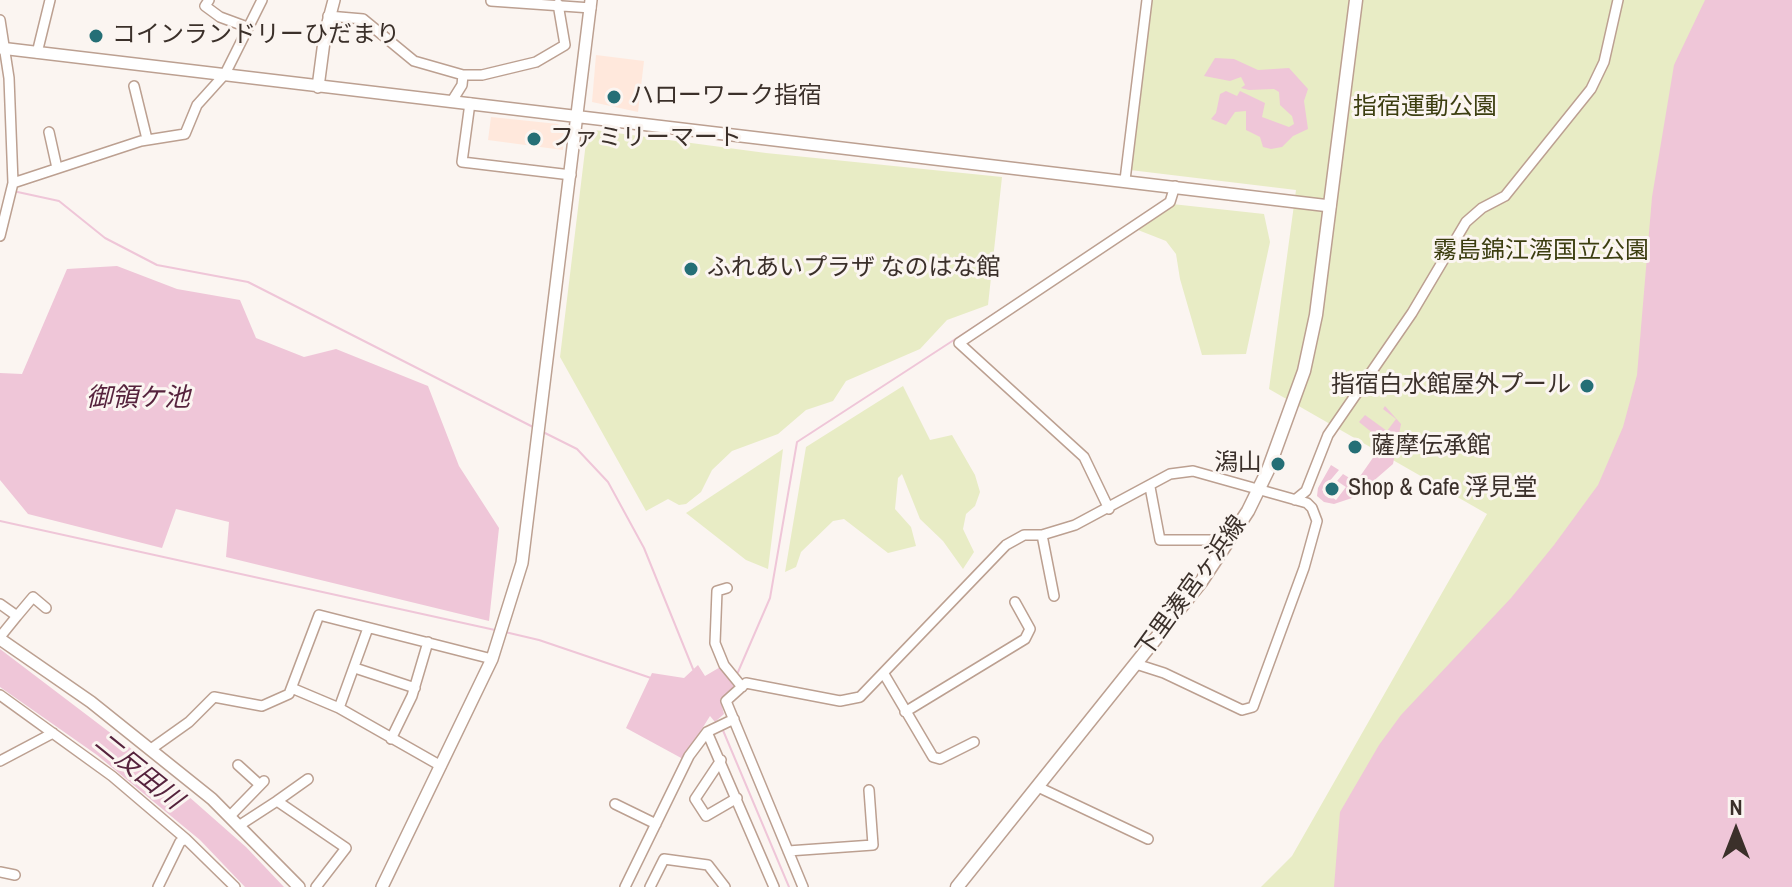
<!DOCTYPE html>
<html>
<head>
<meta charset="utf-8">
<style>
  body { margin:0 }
  #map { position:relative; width:1792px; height:887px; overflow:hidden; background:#fbf5f1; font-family:"Archivo Narrow",sans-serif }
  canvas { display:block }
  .north { position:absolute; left:1696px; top:791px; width:80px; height:80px; -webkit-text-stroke:6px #fbf5f1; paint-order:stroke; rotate:0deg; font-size:22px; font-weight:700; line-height:32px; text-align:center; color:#3b302a }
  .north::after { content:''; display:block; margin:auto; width:28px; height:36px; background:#3b302a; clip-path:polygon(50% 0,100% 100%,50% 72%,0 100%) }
</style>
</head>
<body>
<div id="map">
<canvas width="1792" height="887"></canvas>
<div class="north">N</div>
</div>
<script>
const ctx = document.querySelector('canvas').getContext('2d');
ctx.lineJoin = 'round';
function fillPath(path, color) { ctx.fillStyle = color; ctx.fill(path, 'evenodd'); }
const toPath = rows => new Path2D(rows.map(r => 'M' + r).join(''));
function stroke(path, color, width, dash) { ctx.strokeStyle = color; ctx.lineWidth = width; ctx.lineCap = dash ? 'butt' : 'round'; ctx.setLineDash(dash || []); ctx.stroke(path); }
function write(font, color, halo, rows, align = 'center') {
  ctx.font = font + ' "Archivo Narrow","Noto Sans JP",sans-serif'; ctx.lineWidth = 6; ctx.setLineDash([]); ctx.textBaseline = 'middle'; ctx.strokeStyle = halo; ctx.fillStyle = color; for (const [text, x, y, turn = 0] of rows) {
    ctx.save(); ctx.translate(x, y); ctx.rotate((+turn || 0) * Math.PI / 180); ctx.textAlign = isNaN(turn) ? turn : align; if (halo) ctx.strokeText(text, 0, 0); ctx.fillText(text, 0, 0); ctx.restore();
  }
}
const built = toPath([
  [596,55,644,61,638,112,592,102],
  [491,117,558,124,564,131,563,150,488,140]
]);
const green = toPath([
  [1151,0,1792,0,1792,887,1261,887,1292,856,1487,514,1269,389,1296,190,1130,170],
  [594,130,766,153,1002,177,988,305,947,320,920,349,846,381,833,401,806,410,778,434,732,451,712,470,701,492,686,504,679,505,668,499,646,511,560,357,587,134],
  [1172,204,1264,214,1270,242,1246,354,1202,355,1180,279,1176,254,1166,241,1138,230],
  [903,386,930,440,952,435,975,475,980,492,975,506,966,514,963,529,974,552,963,569,943,541,920,519,902,474,898,478,895,509,911,527,916,546,888,553,844,519,833,521,801,552,796,567,785,572,806,447],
  [783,449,768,569,746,560,686,513]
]);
const water = toPath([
  [1705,0,1792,0,1792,887,1334,887,1340,812,1379,745,1401,715,1511,598,1554,545,1598,485,1623,427,1637,375,1652,197,1674,65],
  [1215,58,1234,59,1258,70,1289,68,1308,89,1304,101,1308,129,1293,136,1282,147,1271,149,1263,147,1260,137,1246,130,1246,111,1235,112,1226,125,1211,119,1216,113,1220,94,1226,91,1237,96,1240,91,1265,103,1262,117,1289,127,1294,124,1292,116,1280,105,1279,92,1274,89,1249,90,1241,88,1245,85,1241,77,1230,81,1204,76],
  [117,266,177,289,240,300,256,338,304,357,336,349,428,386,459,466,499,528,489,621,226,557,229,522,176,509,162,548,28,514,0,480,0,373,22,374,67,269],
  [1385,406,1401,424,1393,464,1355,497,1334,504,1324,502,1317,496,1318,488,1331,465,1339,470,1322,490,1336,500,1346,487,1337,481,1343,474,1356,482,1384,442,1359,422,1365,415,1387,431,1396,419,1383,409],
  [0,649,154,766,246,847,284,887,245,887,200,840,97,755,0,687],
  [698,665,705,676,722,666,734,687,720,699,724,714,715,722,710,716,683,759,626,728,652,673,684,678]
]);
const stream = toPath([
  [13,191,59,201,105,238,157,265,248,282,533,427],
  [543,432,577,449,608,482,644,548,693,669],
  [0,521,495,630],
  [505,632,539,640,651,678],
  [738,672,770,598,797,442,1040,284],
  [722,728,789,887]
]);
const minor = toPath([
  [209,0,205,6,220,17,247,27],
  [491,1,591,8],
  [328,16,363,19,414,61,463,75,482,75,536,62,565,45,558,4],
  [0,20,9,78,13,183,0,236],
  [37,53,50,0],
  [134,86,147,139],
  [452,101,462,85,463,75],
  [470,103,462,162,571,175],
  [49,132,57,168],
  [1125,180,1147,0],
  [13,183,141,141,185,134,197,105,225,74,262,0],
  [1150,487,1160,540,1230,540],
  [1295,500,1306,491,1328,435,1412,313,1466,222,1482,208,1505,196,1591,89,1604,62,1618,0],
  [1109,509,1084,457,959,343,1170,202,1175,186],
  [1042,535,1054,596],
  [727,588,717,591,715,643,724,665,742,687],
  [0,604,17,616,33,597,46,608],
  [0,637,17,616],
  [355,668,415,688],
  [884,674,933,757,940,759,974,742],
  [294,689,339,708,441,766],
  [0,695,112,776,186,839,235,887],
  [339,708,368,628],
  [905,712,1025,639,1030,629,1015,602],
  [707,732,774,887],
  [391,739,412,696,428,642],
  [151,749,189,722,214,697,262,706,289,694,319,615,492,659],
  [721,760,695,799,706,816,737,798],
  [0,761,53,733],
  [238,765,260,785],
  [1038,787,1148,839],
  [277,801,308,779],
  [615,804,656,824],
  [230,816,264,781],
  [240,825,277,801,346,848,316,887],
  [788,851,873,845,869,790],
  [0,872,15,875],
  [158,887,180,842,186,839],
  [625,887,689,756,707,732,734,719],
  [650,887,664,859,708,865,725,887],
  [803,887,726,701,746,683,840,701,860,697,1006,545,1024,535,1042,535,1075,525,1170,474,1193,471,1307,503,1312,508,1317,521,1304,568,1253,707,1242,710,1164,673,1136,664]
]);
const tertiary = toPath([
  [0,48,1330,206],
  [318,87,325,34,334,0],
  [0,639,91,702,212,799,299,887],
  [382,887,492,659,522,563,591,0]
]);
const secondary = toPath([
  [957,887,1201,582,1248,511,1268,470,1304,371,1316,315,1356,0]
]);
const markers = [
  [96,36,8,"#256f76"],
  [614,97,8,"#256f76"],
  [534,139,8,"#256f76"],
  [691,269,8,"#256f76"],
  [1587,386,8,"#256f76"],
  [1355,447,8,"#256f76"],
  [1278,464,8,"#256f76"],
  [1332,489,8,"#256f76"]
];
const poiNames = [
  ["コインランドリーひだまり",112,36],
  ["ハローワーク指宿",630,97],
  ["ファミリーマート",550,139],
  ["ふれあいプラザ なのはな館",707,269],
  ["指宿白水館屋外プール",1571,386,"right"],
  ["薩摩伝承館",1371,447],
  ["潟山",1262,464,"right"],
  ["Shop & Cafe 浮見堂",1348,489]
];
const parkNames = [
  ["指宿運動公園",1425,108],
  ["霧島錦江湾国立公園",1541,252]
];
const streetNames = [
  ["下里湊宮ヶ浜線",1192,587,-54]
];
const waterNames = [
  ["御領ケ池",138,399],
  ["二反田川",138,772,39]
];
fillPath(built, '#ffe8dc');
fillPath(green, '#e8ecc5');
fillPath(water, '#efc6d8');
stroke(stream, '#efc6d8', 2);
stroke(minor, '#bca091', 12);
stroke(tertiary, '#bca091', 14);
stroke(secondary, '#bca091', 15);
stroke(minor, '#fff', 9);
stroke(tertiary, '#fff', 11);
stroke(secondary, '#fff', 12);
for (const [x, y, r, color] of markers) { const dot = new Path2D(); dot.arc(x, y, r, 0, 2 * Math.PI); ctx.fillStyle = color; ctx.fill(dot); stroke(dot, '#fbf5f1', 3); }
write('24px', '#3b302a', '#fbf5f1', poiNames, 'left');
write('24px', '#3c3e10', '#fbf5f1', parkNames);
write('24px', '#3b302a', '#fbf5f1', streetNames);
write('italic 26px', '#56233d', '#fbf5f1', waterNames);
</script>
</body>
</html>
